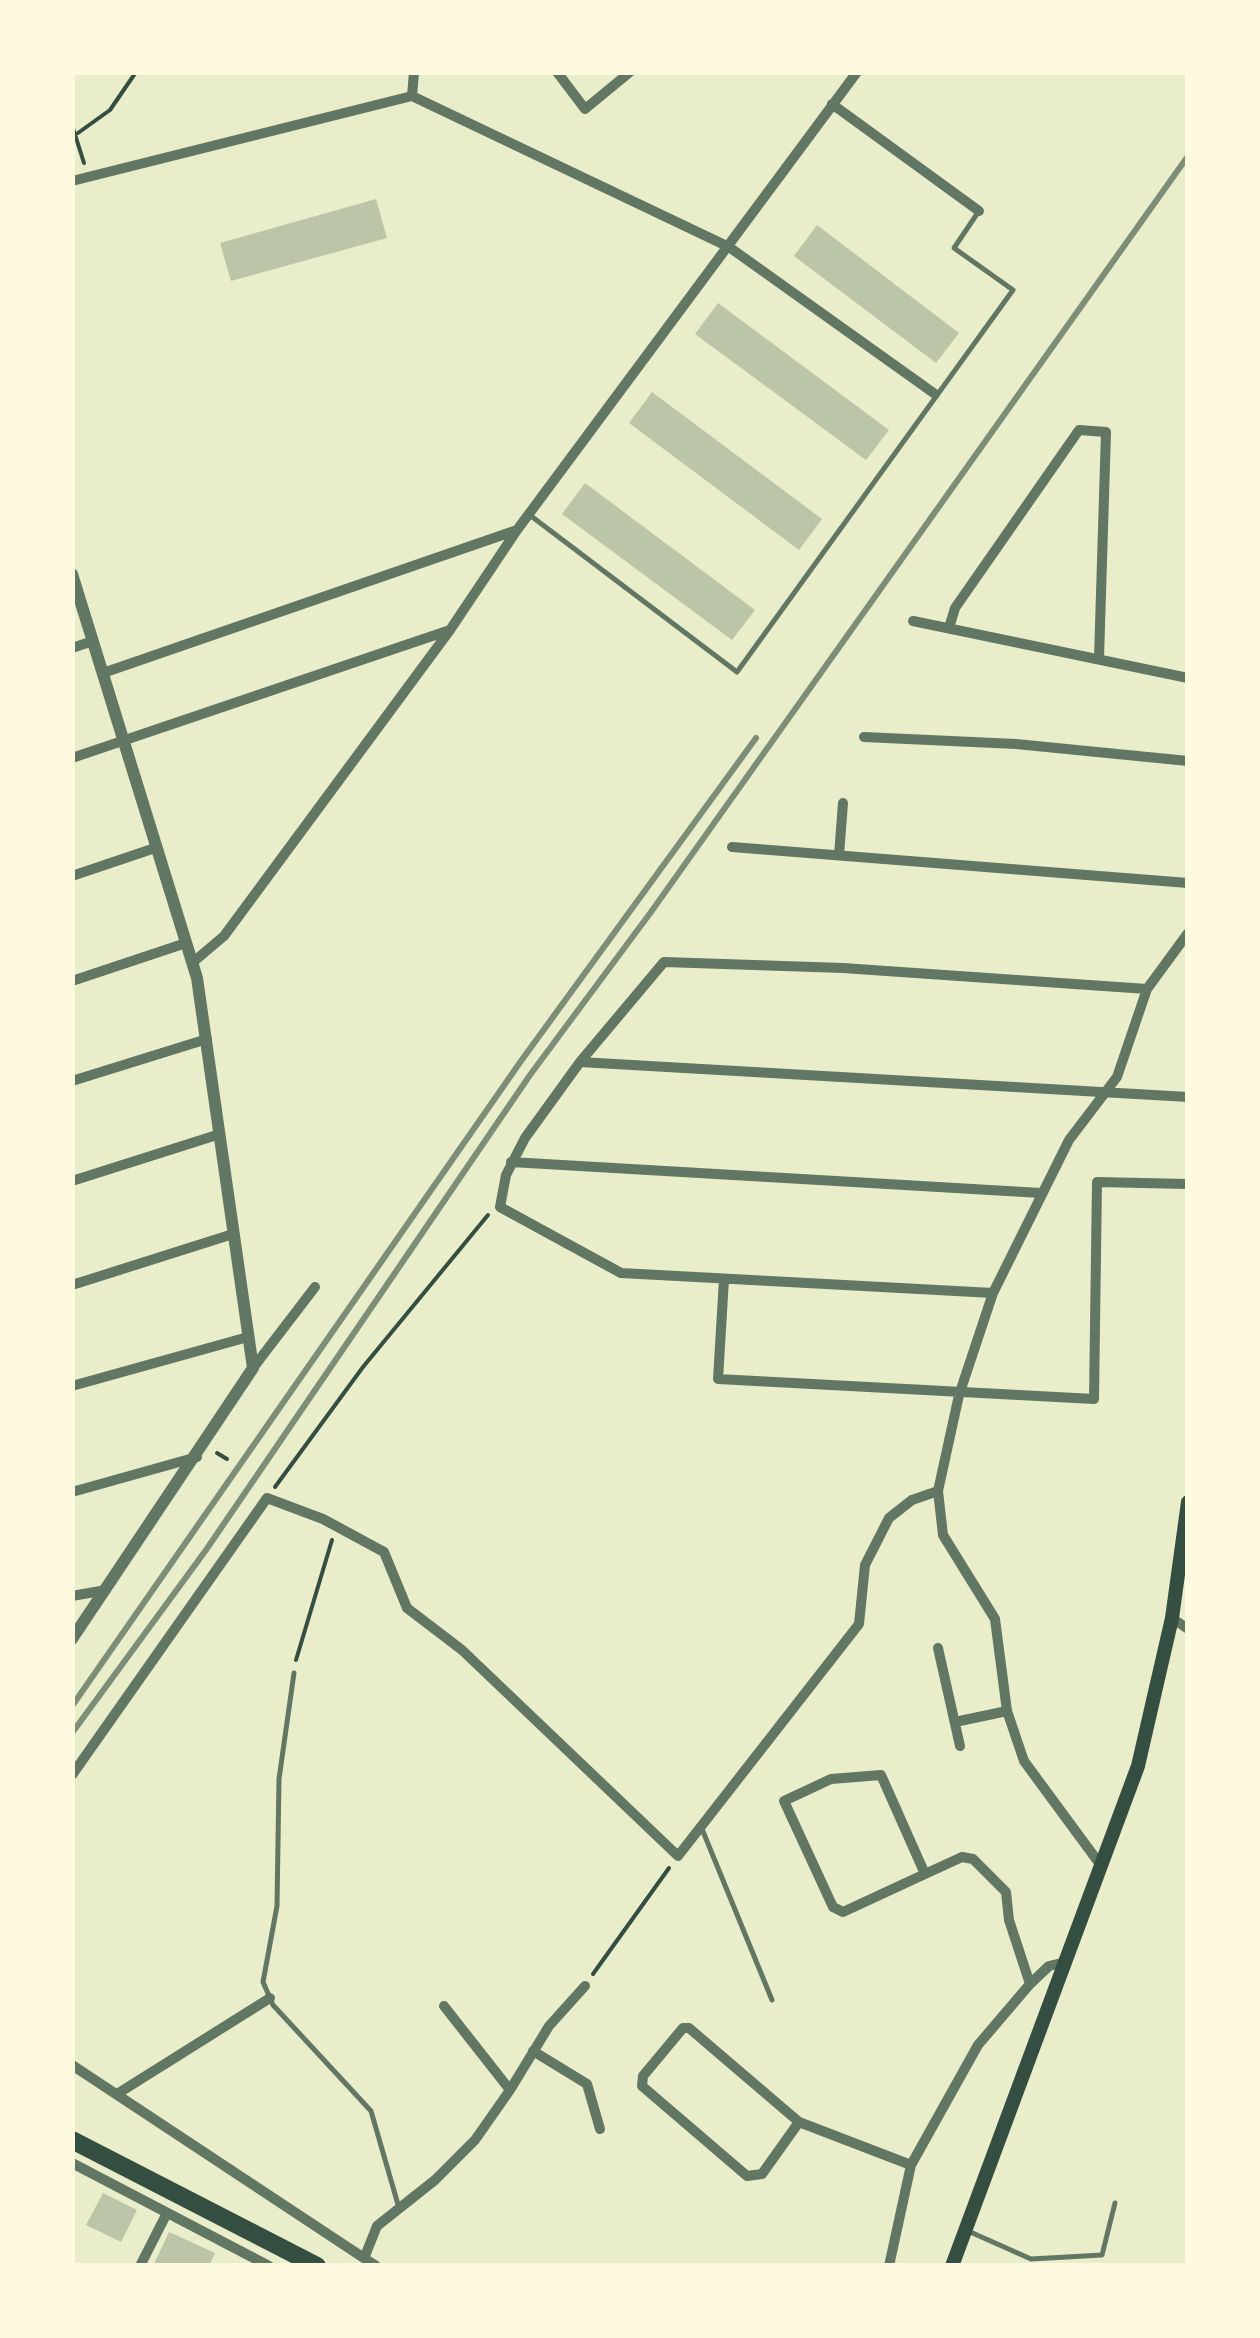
<!DOCTYPE html>
<html>
<head>
<meta charset="utf-8">
<style>
  body { margin:0 }
  #map { position:relative; width:1260px; height:2338px; overflow:hidden; background:#e9edc9; font-family:"PT Sans",sans-serif }
  canvas { display:block }
  .frame { position:absolute; inset:0; border:75px solid #fefae0; pointer-events:none }
</style>
</head>
<body>
<div id="map">
<canvas width="1260" height="2338"></canvas>
<div class="frame"></div>
</div>
<script>
const ctx = document.querySelector('canvas').getContext('2d');
ctx.lineJoin = 'round';
function fillPath(path, color) { ctx.fillStyle = color; ctx.fill(path, 'evenodd'); }
const toPath = rows => new Path2D(rows.map(r => 'M' + r).join(''));
function stroke(path, color, width, dash) { ctx.strokeStyle = color; ctx.lineWidth = width; ctx.lineCap = dash ? 'butt' : 'round'; ctx.setLineDash(dash || []); ctx.stroke(path); }
const building = toPath([
  [376,199,387,238,231,281,220,243],
  [817,225,959,333,936,363,794,256],
  [718,303,889,430,866,460,695,334],
  [652,392,822,519,799,550,629,423],
  [585,483,755,610,732,640,562,514],
  [103,2193,137,2210,121,2242,86,2225],
  [169,2232,215,2253,209,2266,153,2266]
]);
const path = toPath([
  [72,125,84,163],
  [78,133,110,110,136,72],
  [217,1453,227,1459],
  [275,1487,363,1367,488,1215],
  [296,1660,332,1540],
  [593,1974,669,1868]
]);
const service = toPath([
  [531,516,737,672,1013,290,954,248,979,211],
  [294,1673,279,1779,277,1906,263,1982,273,2005,371,2111,399,2208],
  [702,1829,772,2000],
  [968,2231,1031,2259,1102,2255,1115,2203]
]);
const minor = toPath([
  [414,72,412,96,729,247,935,394],
  [557,72,585,109,630,72],
  [832,104,979,211],
  [72,181,412,96],
  [913,621,1188,678],
  [949,628,955,608,1079,430,1106,432,1099,658],
  [72,648,93,641],
  [103,673,517,530],
  [864,737,1016,744,1188,761],
  [72,758,450,630],
  [732,847,1188,883],
  [839,855,843,803],
  [72,876,155,848],
  [192,963,224,936,450,630,517,530,857,72],
  [72,981,186,943],
  [580,1062,664,962,843,968,1147,989],
  [72,1081,207,1039],
  [511,1162,1041,1193],
  [72,1181,220,1134],
  [724,1279,718,1379,1094,1399,1097,1182,1188,1184],
  [72,1285,233,1234],
  [993,1293,621,1273,500,1207,506,1175,525,1138,580,1062,1188,1097],
  [253,1368,315,1287],
  [72,1386,248,1337],
  [72,1492,197,1457],
  [72,1596,106,1590],
  [1172,1618,1188,1629],
  [938,1648,960,1746],
  [955,1722,1007,1711],
  [72,1775,267,1498,323,1519,384,1552,407,1608,462,1650,678,1856,859,1624,865,1565,889,1518,912,1500,938,1491],
  [1102,1867,1024,1761,1007,1711,995,1619,943,1535,938,1491,959,1395,993,1293,1069,1140,1117,1077,1147,989,1188,933],
  [925,1874,881,1775,831,1779,784,1801,833,1907,843,1912,925,1874,962,1857,973,1859,1006,1892,1009,1920,1030,1984],
  [533,2051,587,2084,600,2129],
  [72,2065,376,2266],
  [510,2090,549,2026,585,1986],
  [117,2094,270,1998],
  [799,2122,762,2174,747,2176,642,2086,643,2076,683,2028,689,2028,799,2122,911,2165],
  [72,2163,269,2266],
  [365,2256,377,2226,435,2180,475,2140,510,2090,444,2006],
  [140,2266,167,2213],
  [889,2266,911,2165,978,2045,1030,1984,1049,1966,1066,1962]
]);
const tertiary = toPath([
  [72,574,197,978,253,1368,72,1639]
]);
const secondary = toPath([
  [952,2266,1138,1766,1172,1618,1188,1502]
]);
const trunk = toPath([
  [72,2140,317,2266]
]);
const rail = toPath([
  [72,1706,521,1061,756,738],
  [72,1733,206,1550,530,1075,651,912,1188,156]
]);
fillPath(building, '#bcc5a7');
stroke(path, '#344e41', 4);
stroke(service, '#617663', 5);
stroke(minor, '#617663', 10);
stroke(tertiary, '#617663', 12);
stroke(secondary, '#344e41', 14);
stroke(trunk, '#344e41', 18);
stroke(rail, '#7c8e77', 6);
</script>
</body>
</html>
